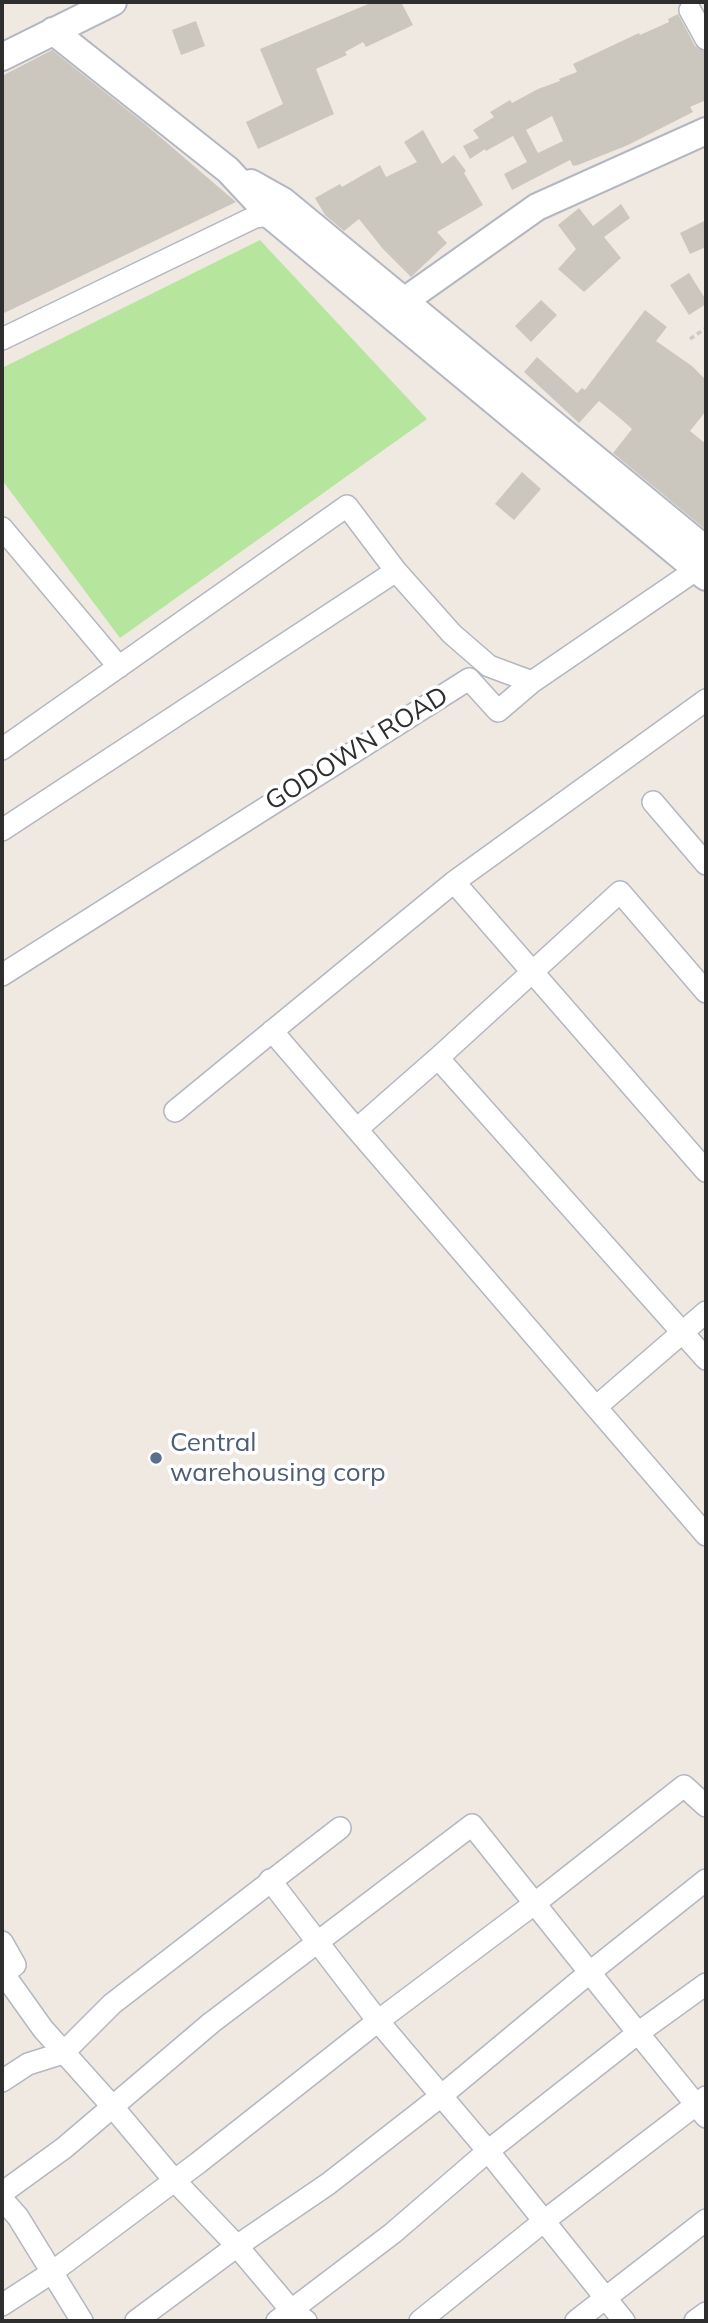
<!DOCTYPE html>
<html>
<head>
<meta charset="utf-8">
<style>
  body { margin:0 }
  #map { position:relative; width:708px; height:2323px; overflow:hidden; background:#efe9e1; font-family:Mulish,sans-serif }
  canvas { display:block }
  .frame { position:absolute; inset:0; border:4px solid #2e2e2e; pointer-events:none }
</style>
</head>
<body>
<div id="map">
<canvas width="708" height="2323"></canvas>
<div class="frame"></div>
</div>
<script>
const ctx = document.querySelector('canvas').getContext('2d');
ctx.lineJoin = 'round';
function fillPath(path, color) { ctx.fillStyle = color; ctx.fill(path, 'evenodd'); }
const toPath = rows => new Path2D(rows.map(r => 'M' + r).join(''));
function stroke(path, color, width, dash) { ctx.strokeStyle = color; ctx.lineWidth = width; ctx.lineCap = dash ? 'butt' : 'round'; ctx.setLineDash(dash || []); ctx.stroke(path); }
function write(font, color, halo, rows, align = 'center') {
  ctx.font = font + ' Mulish,sans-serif'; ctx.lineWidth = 7; ctx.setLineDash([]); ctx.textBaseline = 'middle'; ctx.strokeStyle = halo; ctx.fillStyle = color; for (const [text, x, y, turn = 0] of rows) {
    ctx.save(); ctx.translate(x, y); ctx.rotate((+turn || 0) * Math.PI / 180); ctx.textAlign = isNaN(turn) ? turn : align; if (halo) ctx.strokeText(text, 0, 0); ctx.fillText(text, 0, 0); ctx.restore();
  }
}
const green = toPath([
  [260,240,427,419,120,638,2,480,2,368]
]);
const building = toPath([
  [373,2,401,2,413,25,366,47,363,42,345,52,347,55,316,69,334,114,258,149,246,122,283,104,260,49],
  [678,14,695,46,706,52,706,100,690,107,693,112,628,145,578,165,573,166,570,160,512,190,504,174,527,162,513,136,486,151,485,149,470,159,463,146,479,138,473,130,494,117,490,112,510,100,512,103,538,89,560,81,559,79,577,72,573,64,639,33,640,35,669,22,668,19],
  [552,116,563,141,538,153,526,130],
  [196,21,205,46,181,55,172,30],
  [52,50,145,124,236,202,2,314,2,76],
  [423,130,442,164,454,155,466,171,464,173,483,205,437,232,447,243,411,277,383,249,359,219,344,231,325,215,315,198,340,184,342,187,380,165,386,177,417,162,404,142],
  [621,204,630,218,604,237,621,258,584,292,558,269,576,249,558,225,579,208,593,226],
  [706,220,706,247,690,254,680,233],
  [689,273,706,300,706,304,689,315,670,285],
  [541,300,557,315,531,342,515,326],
  [645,310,667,327,656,341,692,366,706,380,706,411,690,431,706,444,706,530,613,453,632,429,622,420,599,401,579,423,524,372,537,357,577,393,582,388,585,390],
  [522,472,541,489,514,520,495,504]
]);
const path = toPath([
  [690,339,706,328]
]);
const minor = toPath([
  [690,10,706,39],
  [2,339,255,217,270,215],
  [2,528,119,667],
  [2,749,347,506,396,571,452,634,489,666,532,682],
  [653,802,706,864],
  [2,830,396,571],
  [454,882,706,1171],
  [2,975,469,679,498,711,532,682,706,563],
  [706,992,620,892,438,1058,706,1359],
  [272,1031,706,1535],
  [175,1111,454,882,706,700],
  [357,1129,438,1058],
  [596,1407,706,1312],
  [270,1880,378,2021,488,2151,624,2321],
  [2,1942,15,1965,2,1974],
  [3,1973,43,2029,112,2106,174,2180,237,2246,291,2310,306,2321],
  [706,1984,638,2033,706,2117],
  [2,2081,28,2064,63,2053,112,2004,340,1828],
  [2,2193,64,2148,211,2023,472,1825,638,2033,488,2151,393,2233,277,2321],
  [2,2199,18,2217,82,2321],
  [2,2305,51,2273,198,2163,378,2021,534,1904,684,1786,706,1806],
  [136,2321,237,2246,328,2184,441,2096,589,1973,706,1880],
  [420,2321,544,2221,706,2097],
  [576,2321,706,2220],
  [695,2321,706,2313]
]);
const tertiary = toPath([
  [53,31,228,170,270,215,706,577],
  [2,57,113,2],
  [251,183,283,201,706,550],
  [390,311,537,207,706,131]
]);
const markers = [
  [156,1458,7,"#5c6f8a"]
];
const streetNames = [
  ["GODOWN ROAD",357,749,-32]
];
const serviceNames = [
  ["Central",170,1443],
  ["warehousing corp",170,1473]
];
fillPath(green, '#b6e59e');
fillPath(building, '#cbc7bf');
stroke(minor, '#b4b7c1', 24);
stroke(tertiary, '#b4b7c1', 30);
stroke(path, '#c9c9c9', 3.5, [5, 3.5]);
stroke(minor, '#fff', 21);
stroke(tertiary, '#fff', 26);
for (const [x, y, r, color] of markers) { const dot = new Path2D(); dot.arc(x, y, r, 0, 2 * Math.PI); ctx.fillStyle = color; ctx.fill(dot); stroke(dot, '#fff', 2.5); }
write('26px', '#2e2e2e', '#fff', streetNames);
write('26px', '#4e5e75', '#fff', serviceNames, 'left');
</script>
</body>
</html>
